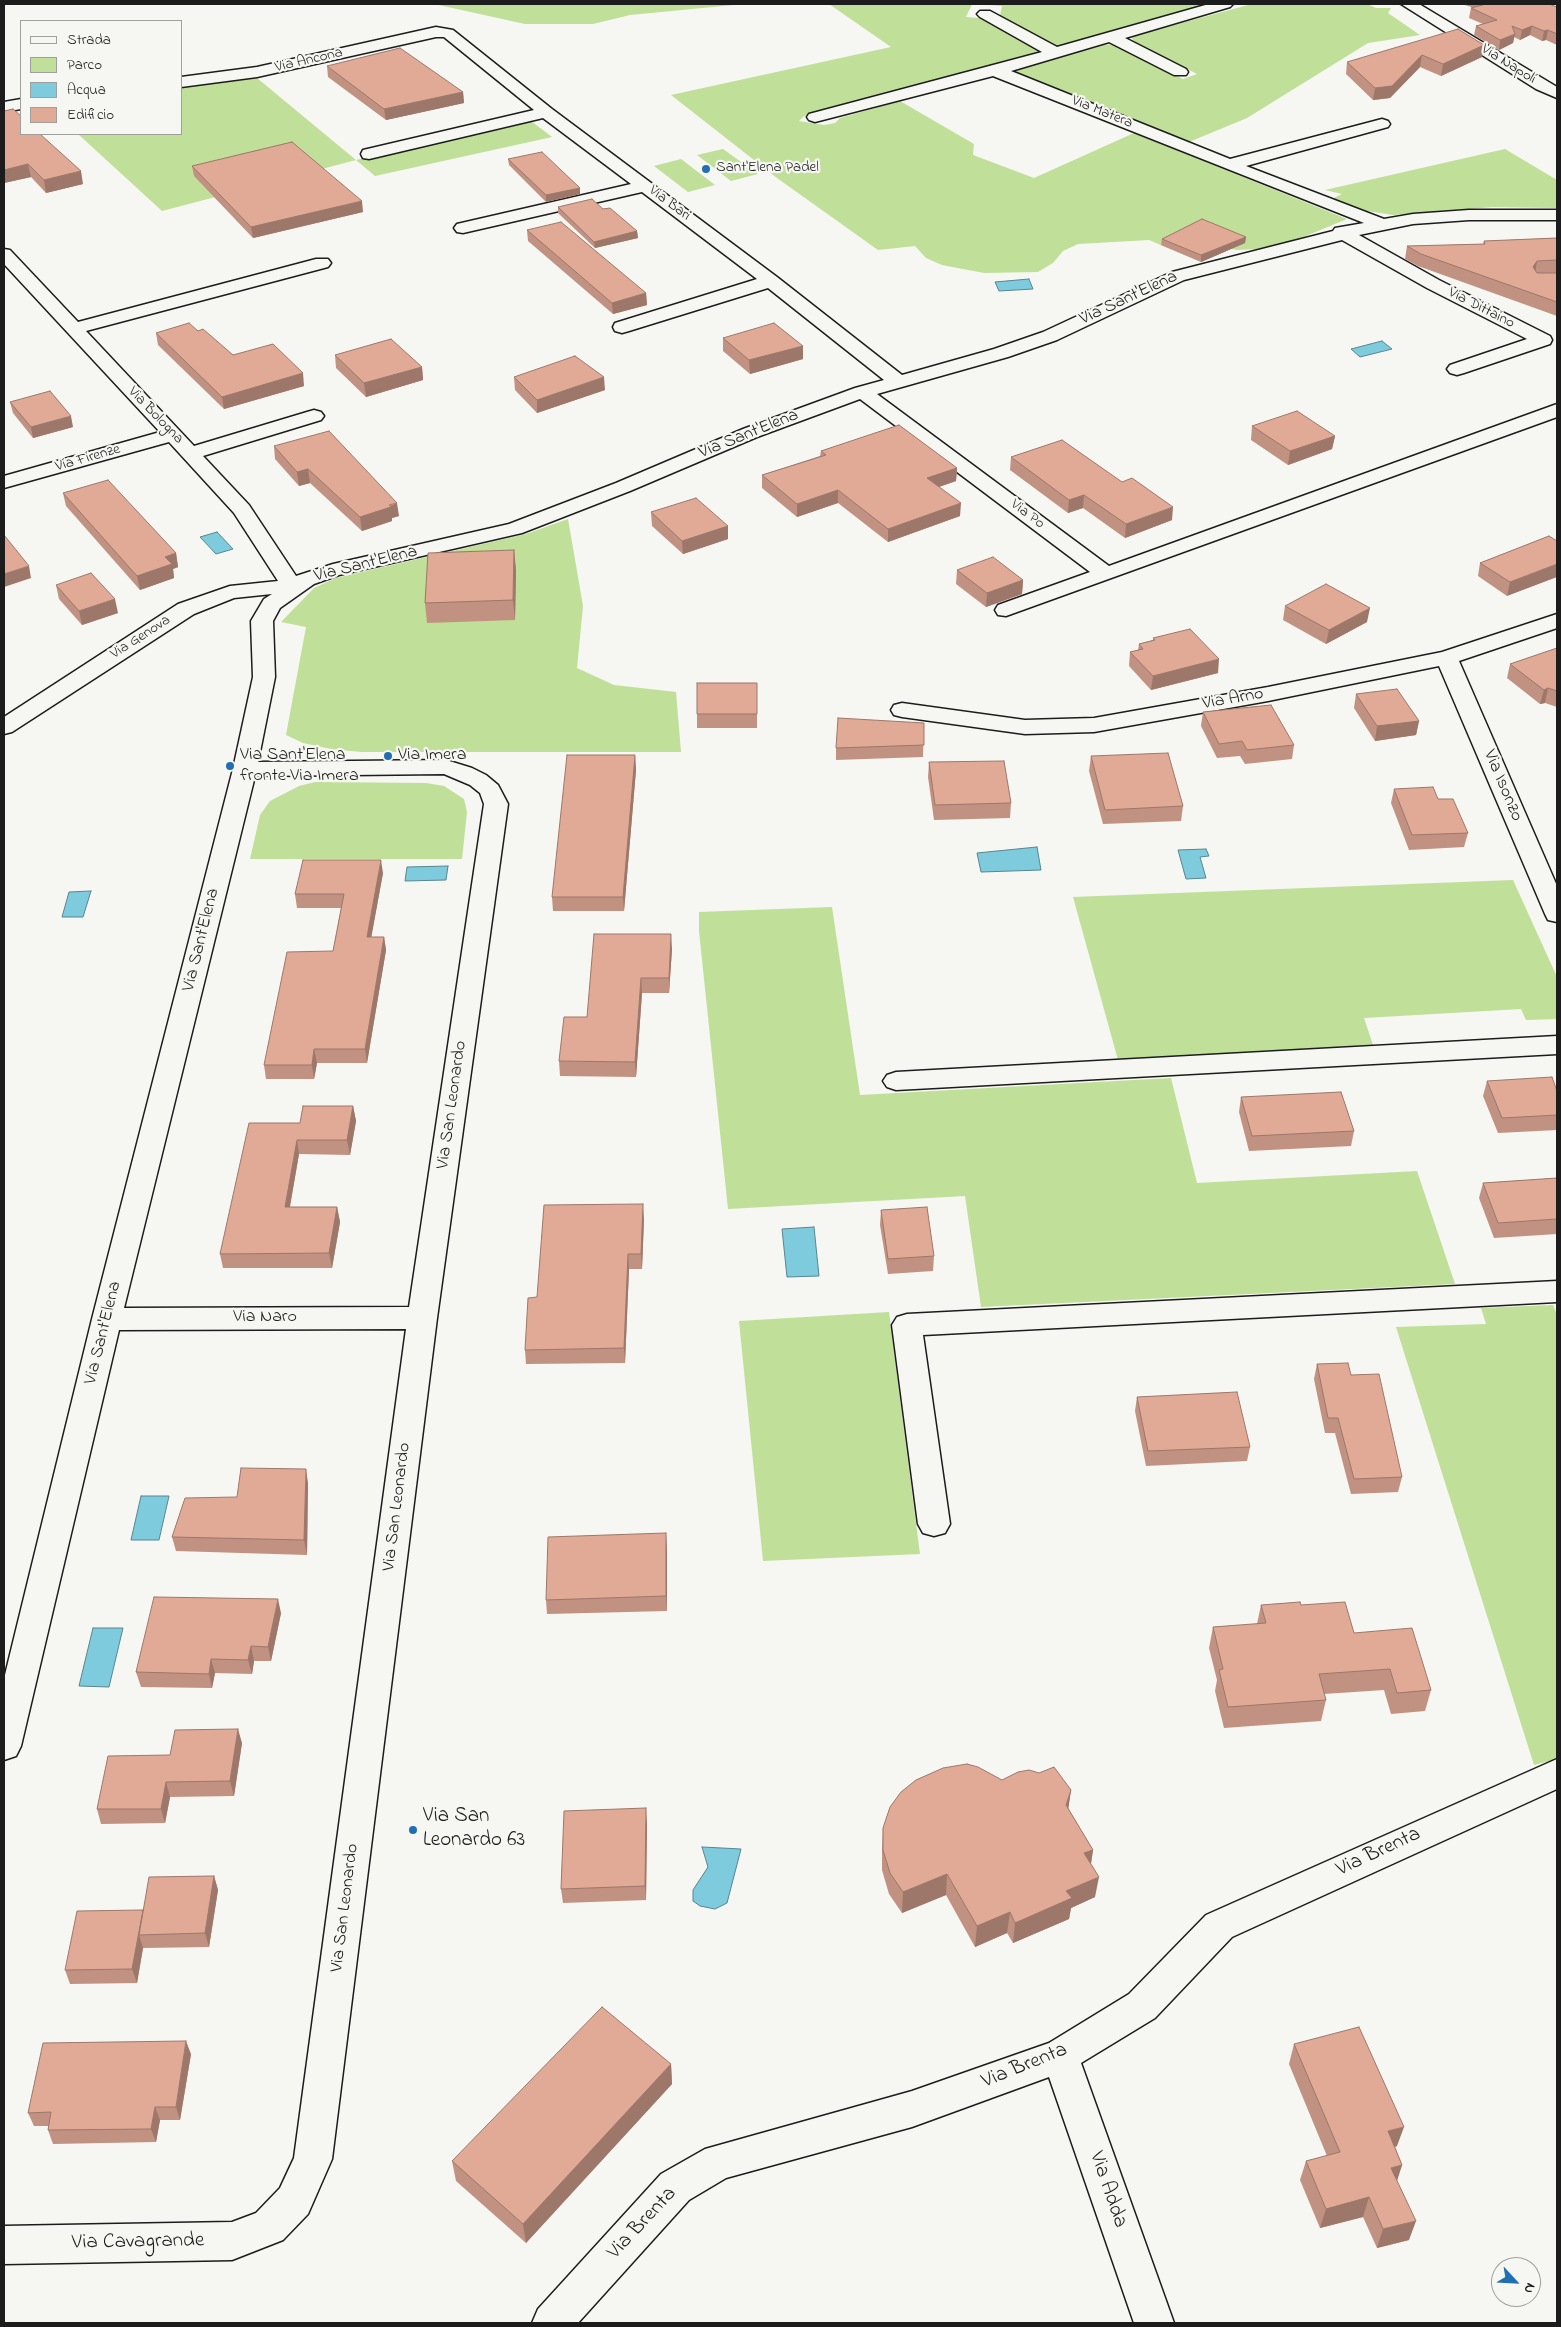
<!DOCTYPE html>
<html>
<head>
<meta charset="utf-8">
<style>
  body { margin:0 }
  #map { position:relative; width:1561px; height:2327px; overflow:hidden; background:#f6f6f2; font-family:"Indie Flower",sans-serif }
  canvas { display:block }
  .frame { position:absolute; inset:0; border:5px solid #1c1c1c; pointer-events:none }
  .legend { position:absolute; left:20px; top:20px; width:162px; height:115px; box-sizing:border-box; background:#f6f6f2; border:1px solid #9f9f9c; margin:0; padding:6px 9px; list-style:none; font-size:15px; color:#1c1c1c }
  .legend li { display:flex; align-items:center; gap:10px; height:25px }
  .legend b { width:25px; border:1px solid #9f9f9c }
  .north { position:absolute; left:1491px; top:2257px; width:50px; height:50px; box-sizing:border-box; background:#f6f6f2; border:1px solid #9f9f9c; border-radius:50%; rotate:115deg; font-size:14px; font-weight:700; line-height:20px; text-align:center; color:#1c1c1c }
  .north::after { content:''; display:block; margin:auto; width:18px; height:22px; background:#1f6fb2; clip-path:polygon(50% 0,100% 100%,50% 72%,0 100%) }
</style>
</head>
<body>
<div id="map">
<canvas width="1561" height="2327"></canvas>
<div class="frame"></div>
<ul class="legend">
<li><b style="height:6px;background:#f6f6f2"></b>Strada</li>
<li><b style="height:14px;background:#c0df98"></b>Parco</li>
<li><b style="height:14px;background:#7ecbdd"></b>Acqua</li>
<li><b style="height:14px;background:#e0aa96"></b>Edificio</li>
</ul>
<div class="north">N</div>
</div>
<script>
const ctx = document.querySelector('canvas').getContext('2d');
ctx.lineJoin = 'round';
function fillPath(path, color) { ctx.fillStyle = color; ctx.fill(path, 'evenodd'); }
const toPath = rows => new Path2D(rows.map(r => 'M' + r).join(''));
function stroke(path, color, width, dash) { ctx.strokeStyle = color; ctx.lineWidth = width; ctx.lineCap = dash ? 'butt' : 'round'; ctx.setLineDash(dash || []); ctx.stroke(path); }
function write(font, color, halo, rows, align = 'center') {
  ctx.font = font + ' "Indie Flower",sans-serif'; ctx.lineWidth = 4.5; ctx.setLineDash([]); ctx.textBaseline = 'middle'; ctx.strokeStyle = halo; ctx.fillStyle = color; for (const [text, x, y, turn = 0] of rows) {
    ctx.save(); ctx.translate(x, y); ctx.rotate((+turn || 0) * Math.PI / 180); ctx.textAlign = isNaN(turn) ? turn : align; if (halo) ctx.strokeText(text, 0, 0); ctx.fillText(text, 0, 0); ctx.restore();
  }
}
const green = toPath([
  [434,4,744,4,630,15,593,24,525,24],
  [829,4,972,4,966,17,979,18,1039,49,1035,54,804,116,799,121,824,125,835,123,840,118,900,101,974,144,973,155,1034,178,1134,133,1347,219,1296,240,1257,249,1237,250,1227,248,1220,254,1201,262,1149,240,1078,244,1063,251,1053,263,1038,272,984,273,942,265,926,258,915,246,878,250,777,178,671,95,891,47],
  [978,4,1210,4,1065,45,1056,46,1000,16,1002,6],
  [1252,4,1367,4,1376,8,1391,8,1388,13,1420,35,1368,43,1247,118,1189,142,1011,71,1103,45,1114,44,1183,79,1197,74,1136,43,1132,39,1133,36],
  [257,78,356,160,531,121,552,137,375,176,356,160,162,211,78,134,181,134,181,86],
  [723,149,758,174,731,181,697,155],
  [1505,149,1557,180,1557,208,1493,207,1393,215,1361,210,1332,199,1342,194,1325,190],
  [681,159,715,185,688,192,654,166],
  [568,519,583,606,577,668,614,685,676,692,681,752,361,752,331,749,303,743,286,735,306,627,281,622,314,588,336,578,526,534],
  [315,782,426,783,444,786,464,799,467,812,462,859,250,859,260,815,270,801,299,786],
  [1513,880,1557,977,1557,1019,1526,1020,1521,1009,1364,1018,1373,1045,1118,1060,1073,897],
  [832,907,860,1095,1171,1078,1197,1183,1417,1171,1455,1284,981,1307,965,1196,728,1209,699,931,699,912],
  [1553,1305,1557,1315,1557,1759,1534,1765,1396,1327,1486,1324,1481,1308],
  [889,1312,920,1554,763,1561,739,1321]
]);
const water = toPath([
  [1029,279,1033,289,999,291,995,282,1029,279],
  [1382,341,1392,349,1360,357,1351,349,1382,341],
  [217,532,233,549,216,554,200,537,217,532],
  [1037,847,1041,870,981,872,977,853,1037,847],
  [1206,849,1209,856,1200,857,1206,878,1186,879,1178,850,1206,849],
  [448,866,446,880,405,881,407,867,448,866],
  [91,891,83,917,62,917,69,892,91,891],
  [814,1227,819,1276,787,1277,782,1229,814,1227],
  [141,1496,169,1496,159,1540,131,1540,141,1496],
  [93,1628,123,1628,109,1687,79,1686,93,1628],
  [702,1847,741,1849,727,1903,715,1909,700,1906,693,1901,693,1890,708,1867,702,1847]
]);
const street = toPath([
  [1209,4,1233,4,1230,7,1125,38,1186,69,1188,72,1186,75,1174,75,1109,42,1011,71,1230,159,1382,119,1388,121,1390,124,1388,127,1246,166,1384,219,1413,214,1469,210,1557,210,1557,220,1469,220,1413,224,1359,235,1439,280,1550,336,1552,340,1550,344,1464,373,1457,375,1450,373,1447,369,1450,365,1527,339,1427,288,1342,240,1184,280,1057,340,1008,357,877,394,1109,566,1557,404,1557,417,1006,616,998,615,995,610,998,605,1090,572,860,399,757,437,630,491,522,533,339,575,314,584,280,608,273,621,275,677,258,762,446,760,472,768,486,775,498,785,508,804,437,1318,332,2159,308,2214,283,2240,232,2260,4,2264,4,2226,232,2222,256,2213,280,2188,294,2158,406,1329,119,1330,21,1746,16,1756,4,1760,4,1679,92,1319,233,769,253,677,251,621,264,599,272,594,234,598,194,614,12,732,4,734,4,717,178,604,230,586,278,581,234,513,169,442,4,488,4,476,160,432,4,264,4,249,10,250,78,322,316,259,328,259,331,263,328,267,86,331,194,446,307,412,314,410,321,412,324,416,321,420,203,456,249,505,296,576,333,564,509,524,616,483,743,429,855,388,884,380,768,288,629,331,622,333,615,331,613,327,615,323,757,279,642,192,463,233,457,232,454,228,457,224,631,184,543,118,369,159,363,158,361,154,363,150,534,110,444,37,436,37,257,77,181,87,181,77,257,67,436,27,453,30,552,109,777,277,902,375,994,349,1043,332,1172,272,1333,231,1335,228,1364,223,993,76,815,122,809,120,807,117,809,114,1042,52,980,17,977,14,980,11,990,11,1057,47,1209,4],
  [444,774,470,785,480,793,484,804,409,1307,124,1308,255,776,444,774],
  [1401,4,1419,4,1557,87,1557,98,1536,89,1401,4],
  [21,99,21,109,4,112,4,102,21,99],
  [1557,614,1557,628,1459,661,1557,886,1557,922,1548,920,1545,914,1439,666,1268,701,1094,732,1025,734,902,717,894,715,891,710,894,705,902,703,1025,720,1094,718,1268,687,1442,652,1557,614],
  [1557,1036,1557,1054,896,1090,887,1087,883,1081,887,1075,896,1072,1557,1036],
  [1557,1281,1557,1302,923,1335,950,1524,945,1533,934,1536,923,1533,918,1524,892,1325,897,1317,907,1314,1557,1281],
  [1557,1759,1557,1789,1232,1937,1155,2018,1081,2063,1174,2323,1134,2323,1049,2077,912,2127,726,2178,689,2200,578,2323,532,2323,538,2309,661,2174,705,2149,912,2091,1049,2043,1129,1994,1206,1915,1557,1759]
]);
const wall = toPath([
  [1462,4,1549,4,1557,7,1557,45,1546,40,1542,41,1530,35,1520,40,1514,37,1513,43,1499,50,1474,35,1476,26,1483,24,1469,18,1471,8,1474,8],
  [1484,45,1482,57,1441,76,1420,67,1390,98,1373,100,1346,74,1347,62],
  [327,66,463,92,464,103,386,120,328,77],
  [4,111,83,184,46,193,31,177,4,183],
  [508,159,580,188,580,194,546,202,509,165],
  [192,166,363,212,253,238,194,176],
  [558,207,603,209,637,231,638,238,595,248,558,213],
  [527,230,646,293,647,305,613,314,528,241],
  [1246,237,1245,243,1201,262,1161,245,1162,239],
  [1557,238,1557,316,1418,266,1405,259,1407,246,1483,244,1484,241],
  [156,333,233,355,304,386,224,409,158,345],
  [723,338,803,346,803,359,750,374,723,351],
  [335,355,422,367,423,380,366,397,336,368],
  [514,377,605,390,537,413,515,390],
  [10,402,73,427,33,438,13,413],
  [1252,426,1335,436,1332,449,1288,465,1251,440],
  [274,446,399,516,392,518,392,521,362,531,310,483,299,486,275,459],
  [821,451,957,468,956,481,939,487,960,516,888,542,838,503,797,517,762,488,762,475,820,456],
  [1011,457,1172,520,1125,538,1083,508,1068,513,1010,470],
  [63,493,176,553,178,567,173,569,174,578,140,590,66,506],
  [651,512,728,526,728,539,683,554,652,526],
  [1549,536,1507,596,1478,576,1480,563],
  [514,550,516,571,515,620,427,623,425,603],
  [957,570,1023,580,1022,594,986,607,956,584],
  [56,585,118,613,82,625,59,599],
  [1285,606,1367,622,1326,644,1283,620],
  [1153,638,1218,673,1151,690,1129,666,1130,652,1138,650,1139,644,1153,640],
  [1557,648,1557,707,1545,703,1540,704,1507,678,1510,664],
  [757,683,757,728,697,728,697,714],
  [1356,694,1419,721,1416,735,1375,741,1354,708],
  [1203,712,1294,745,1292,759,1245,764,1240,756,1217,758,1201,726],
  [924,723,923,757,836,760,836,748],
  [635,755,636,770,624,911,553,911,552,897],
  [1091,756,1183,806,1181,821,1103,824,1089,771],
  [929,762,1011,803,1010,818,934,820,928,777],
  [1394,789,1438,799,1468,833,1464,847,1409,850,1391,803],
  [383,873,371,937,384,937,386,950,367,1063,317,1063,314,1079,266,1079,264,1065,333,951,341,908,297,908,295,894],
  [672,949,669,993,642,993,636,1077,560,1076,559,1061,587,1017],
  [1487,1081,1557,1091,1557,1130,1498,1133,1483,1096],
  [1241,1097,1354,1131,1351,1146,1249,1151,1239,1112],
  [353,1106,356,1121,350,1155,299,1154,290,1207,337,1207,340,1222,332,1268,223,1268,220,1254,300,1123],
  [1557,1178,1557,1234,1494,1238,1479,1198,1483,1183],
  [881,1210,934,1256,933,1271,888,1274,880,1225],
  [644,1219,642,1269,629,1269,625,1363,526,1364,525,1350,537,1297],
  [1317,1364,1351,1375,1402,1477,1398,1492,1351,1494,1335,1433,1325,1433,1314,1379],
  [1137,1397,1250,1447,1247,1461,1146,1466,1135,1411],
  [308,1483,307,1555,176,1551,172,1537,237,1497],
  [667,1548,667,1611,547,1614,546,1600],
  [1261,1605,1301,1605,1354,1633,1431,1690,1425,1711,1391,1714,1384,1690,1324,1694,1326,1700,1321,1721,1224,1728,1215,1691,1217,1680,1209,1648,1213,1627,1257,1624],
  [281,1613,271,1661,254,1661,252,1674,215,1673,212,1688,141,1687,136,1672],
  [242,1743,234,1796,170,1797,165,1823,101,1824,97,1809,170,1755],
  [1002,1780,1071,1790,1068,1808,1093,1850,1091,1864,1095,1897,1071,1908,1069,1919,1013,1943,1007,1933,975,1947,946,1895,902,1913,889,1894,882,1870,882,1849,883,1828],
  [647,1823,646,1900,563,1903,561,1889],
  [214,1876,218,1890,209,1947,143,1948,137,1983,70,1984,65,1970,143,1910],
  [1294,2044,1397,2146,1395,2147,1402,2165,1397,2180,1409,2240,1377,2248,1363,2217,1320,2228,1300,2180,1306,2161,1327,2156,1289,2064],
  [191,2054,180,2120,160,2120,156,2142,53,2144,48,2130,49,2126,34,2126,28,2113],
  [671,2064,672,2084,526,2243,456,2181,452,2161]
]);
const shadedWall = toPath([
  [1532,26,1530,35,1520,40,1522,30],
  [1548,30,1546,40,1542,41,1544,31],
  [1515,34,1513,43,1499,50,1500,40],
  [1484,45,1482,57,1441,76,1443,64],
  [1422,55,1420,67,1390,98,1373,100,1375,88],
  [463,92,464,103,386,120,384,109],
  [28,164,31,177,4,183,4,170],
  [81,171,83,184,46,193,44,180],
  [580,188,580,194,546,202,546,195],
  [362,201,363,212,253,238,251,227],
  [637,231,638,238,595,248,594,242],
  [1246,237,1245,243,1201,262,1201,255],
  [1537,261,1535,274,1533,267],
  [646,293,647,305,613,314,612,303],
  [803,346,803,359,750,374,749,360],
  [422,367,423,380,366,397,364,383],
  [303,373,304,386,224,409,222,397],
  [604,377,605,390,537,413,537,400],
  [71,416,73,427,33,438,31,427],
  [1335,436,1332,449,1288,465,1290,451],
  [957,468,956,481,927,491,927,478],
  [308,469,310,483,299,486,297,472],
  [838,490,838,503,797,517,797,504],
  [1084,495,1083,508,1068,513,1069,500],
  [397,503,399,516,392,518,392,521,362,531,360,517],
  [961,503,960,516,888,542,888,529],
  [1173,507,1172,520,1125,538,1126,524],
  [728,526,728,539,683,554,682,541],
  [514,550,516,571,515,620,513,600],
  [176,553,178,567,173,569,174,578,140,590,137,576,165,557],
  [1557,564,1557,577,1507,596,1510,582],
  [29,566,31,578,4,587,4,574],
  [1023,580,1022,594,986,607,987,593],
  [115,599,118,613,82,625,79,611],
  [1370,608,1367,622,1326,644,1329,630],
  [1219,659,1218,673,1151,690,1153,676],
  [1548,688,1545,703,1540,704,1544,690],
  [1419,721,1416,735,1375,741,1377,726],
  [635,755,636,770,624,911,623,897],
  [381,860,383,873,369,950,367,937],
  [671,934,672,949,669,993,669,978],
  [384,937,386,950,367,1063,365,1049],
  [641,978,642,993,636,1077,635,1062],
  [314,1049,317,1063,314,1079,312,1065],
  [353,1106,356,1121,350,1155,347,1140],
  [297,1140,299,1154,287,1222,285,1207],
  [643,1204,644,1219,642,1269,641,1254],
  [337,1207,340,1222,332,1268,329,1253],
  [628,1254,629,1269,625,1363,624,1348],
  [306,1469,308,1483,307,1555,304,1540],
  [666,1533,667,1548,667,1611,666,1596],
  [278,1599,281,1613,271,1661,268,1647],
  [251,1646,254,1661,252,1674,248,1660],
  [211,1659,215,1673,212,1688,209,1674],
  [238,1729,242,1743,234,1796,230,1781],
  [166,1782,170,1797,165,1823,161,1809],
  [1071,1790,1068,1811,1066,1805],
  [646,1808,647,1823,646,1900,645,1886],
  [1093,1850,1090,1870,1084,1853],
  [947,1874,946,1895,902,1913,903,1892],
  [214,1876,218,1890,209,1947,205,1933],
  [1099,1877,1095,1897,1071,1908,1069,1919,1013,1943,1015,1923,1066,1891],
  [143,1910,139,1935,143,1948,137,1983,132,1969],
  [1010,1912,1007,1933,975,1947,977,1926],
  [186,2041,191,2054,180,2120,176,2107],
  [671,2064,672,2084,526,2243,523,2224],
  [155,2107,160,2120,156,2142,151,2129],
  [1404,2127,1397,2146,1381,2150,1388,2131],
  [1402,2165,1396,2184,1391,2168],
  [1369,2197,1363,2217,1320,2228,1326,2209],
  [1416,2221,1409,2240,1377,2248,1383,2229]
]);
const building = toPath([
  [1486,4,1549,4,1557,7,1557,34,1548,30,1544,31,1532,26,1522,30,1512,26,1515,34,1500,40,1476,26,1497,20,1471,8,1486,4],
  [1458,29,1484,45,1443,64,1422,55,1392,86,1375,88,1347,62,1458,29],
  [400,48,463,92,384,109,327,66,400,48],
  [13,109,21,116,21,134,40,134,81,171,44,180,28,164,4,170,4,111,13,109],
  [292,142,362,201,251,227,192,166,292,142],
  [542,152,580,188,546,195,508,159,542,152],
  [592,199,603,209,610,208,637,231,594,242,558,207,592,199],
  [1202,219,1246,237,1201,255,1162,239,1202,219],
  [561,222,646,293,612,303,527,230,561,222],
  [1557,238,1557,260,1537,261,1533,267,1537,273,1557,273,1557,302,1421,254,1407,246,1485,244,1484,241,1557,238],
  [189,323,198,331,203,329,233,355,273,344,303,373,222,397,156,333,189,323],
  [774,323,803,346,749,360,723,338,774,323],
  [391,339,422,367,364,383,335,355,391,339],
  [575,356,604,377,537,400,514,377,575,356],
  [50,391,71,416,31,427,10,402,50,391],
  [1297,411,1335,436,1290,451,1252,426,1297,411],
  [899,425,957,468,927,478,961,503,888,529,838,490,797,504,762,475,826,455,821,451,899,425],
  [329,431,397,503,389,505,391,507,360,517,308,469,297,472,274,446,329,431],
  [1062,440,1122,482,1132,478,1173,507,1126,524,1084,495,1069,500,1011,457,1062,440],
  [108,480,176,553,165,557,172,564,137,576,63,493,108,480],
  [696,498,728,526,682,541,651,512,696,498],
  [4,535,29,566,4,574,4,535],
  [1549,536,1557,541,1557,564,1510,582,1480,563,1549,536],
  [514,550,513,600,425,603,428,553,514,550],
  [993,557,1023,580,987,593,957,570,993,557],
  [91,573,115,599,79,611,56,585,91,573],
  [1326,584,1370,608,1329,630,1285,606,1326,584],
  [1190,629,1219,659,1153,676,1130,652,1143,649,1139,644,1155,640,1153,638,1190,629],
  [1557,648,1557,691,1548,688,1544,690,1510,664,1557,648],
  [697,683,757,683,757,714,697,714,697,683],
  [1397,689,1419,721,1377,726,1356,694,1397,689],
  [1271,705,1294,745,1247,750,1242,741,1219,744,1203,712,1271,705],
  [838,718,924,723,924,745,836,748,838,718],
  [1168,753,1183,806,1105,810,1091,756,1168,753],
  [567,755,635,755,623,897,552,897,567,755],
  [1004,761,1011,803,935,805,929,762,1004,761],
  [1433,787,1438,799,1453,799,1468,833,1412,835,1394,789,1433,787],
  [303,860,381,860,367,937,384,937,365,1049,314,1049,312,1065,264,1065,287,952,333,951,344,894,295,894,303,860],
  [594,934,671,934,669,978,641,978,635,1062,559,1061,564,1017,587,1017,594,934],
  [1552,1077,1557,1091,1557,1115,1502,1118,1487,1081,1552,1077],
  [1341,1092,1354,1131,1252,1136,1241,1097,1341,1092],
  [303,1106,353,1106,347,1140,297,1140,285,1207,337,1207,329,1253,220,1254,249,1123,300,1123,303,1106],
  [1557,1178,1557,1219,1498,1223,1483,1183,1557,1178],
  [643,1204,641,1254,628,1254,624,1348,525,1350,528,1298,537,1297,544,1205,643,1204],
  [927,1207,934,1256,888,1259,881,1210,927,1207],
  [1348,1363,1351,1375,1379,1374,1402,1477,1354,1479,1338,1418,1328,1418,1317,1364,1348,1363],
  [1237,1392,1250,1447,1148,1451,1137,1397,1237,1392],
  [241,1468,306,1469,304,1540,172,1537,185,1498,237,1497,241,1468],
  [666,1533,666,1596,546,1600,548,1537,666,1533],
  [154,1597,278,1599,268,1647,251,1646,248,1660,211,1659,209,1674,136,1672,154,1597],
  [1300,1602,1301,1605,1345,1602,1354,1633,1412,1628,1431,1690,1397,1693,1390,1669,1319,1674,1326,1700,1228,1707,1219,1670,1223,1669,1213,1627,1266,1623,1261,1605,1300,1602],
  [238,1729,230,1781,166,1782,161,1809,97,1809,108,1756,170,1755,175,1730,238,1729],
  [967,1764,978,1767,1002,1780,1018,1772,1029,1770,1039,1773,1054,1767,1071,1790,1066,1805,1093,1850,1084,1853,1099,1877,1066,1891,1072,1898,1015,1923,1010,1912,977,1926,947,1874,903,1892,890,1873,883,1850,883,1828,890,1807,901,1792,916,1780,943,1768,967,1764],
  [646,1808,645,1886,561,1889,564,1811,646,1808],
  [214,1876,205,1933,139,1935,149,1877,214,1876],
  [143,1910,132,1969,65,1970,77,1911,143,1910],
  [602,2007,671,2064,523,2224,452,2161,602,2007],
  [1359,2027,1404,2127,1388,2131,1402,2165,1391,2168,1416,2221,1383,2229,1369,2197,1326,2209,1306,2161,1340,2152,1294,2044,1359,2027],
  [186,2041,176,2107,155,2107,151,2129,48,2130,51,2112,28,2113,43,2043,186,2041]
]);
const markers = [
  [706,169,5,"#1f6fb2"],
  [388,756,5,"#1f6fb2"],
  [230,766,5,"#1f6fb2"],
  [413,1830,5,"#1f6fb2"]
];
const farStreetnames = [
  ["Via Ancona",309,61,-13],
  ["Via Napoli",1508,65,32],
  ["Via Matera",1102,113,22],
  ["Via Bari",669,204,37],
  ["Via Dittaino",1481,309,27],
  ["Via Bologna",155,416,46],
  ["Via Firenze",88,459,-16],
  ["Via Po",1027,515,37],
  ["Via Genova",141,638,-33]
];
const farPoinames = [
  ["Sant'Elena Padel",716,169]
];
const streetNames = [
  ["Via Sant'Elena",1129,299,-25],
  ["Via Sant'Elena",749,435,-22],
  ["Via Sant'Elena",366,565,-14],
  ["Via Arno",1233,700,-10],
  ["Via Isonzo",1502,786,67],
  ["Via Sant'Elena",202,940,-76],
  ["Via San Leonardo",453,1105,-82],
  ["Via Naro",265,1318],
  ["Via Sant'Elena",104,1333,-76],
  ["Via San Leonardo",398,1507,-83],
  ["Via San Leonardo",346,1908,-83]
];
const poiNames = [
  ["Via Sant'Elena",240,756],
  ["fronte Via Imera",240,777],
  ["Via Imera",398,756]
];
const nearPoinames = [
  ["Via San",423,1818],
  ["Leonardo 63",423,1842]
];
const nearStreetnames = [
  ["Via Brenta",1379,1853,-25],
  ["Via Brenta",1025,2067,-22],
  ["Via Adda",1107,2190,71],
  ["Via Brenta",643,2224,-47],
  ["Via Cavagrande",138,2243,-1]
];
fillPath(green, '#c0df98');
fillPath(water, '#7ecbdd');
stroke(water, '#578590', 1);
stroke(street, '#1c1c1c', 3);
fillPath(street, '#f6f6f2');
fillPath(wall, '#c19281');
fillPath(shadedWall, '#9d7769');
fillPath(building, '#e0aa96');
stroke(building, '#9d7769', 1);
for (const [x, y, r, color] of markers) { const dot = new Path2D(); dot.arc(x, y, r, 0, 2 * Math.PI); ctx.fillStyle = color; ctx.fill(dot); stroke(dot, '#f6f6f2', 2); }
write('15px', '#1c1c1c', '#f6f6f2', farStreetnames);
write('15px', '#1c1c1c', '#f6f6f2', farPoinames, 'left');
write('18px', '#1c1c1c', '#f6f6f2', streetNames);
write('18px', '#1c1c1c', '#f6f6f2', poiNames, 'left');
write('21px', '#1c1c1c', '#f6f6f2', nearPoinames, 'left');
write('21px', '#1c1c1c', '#f6f6f2', nearStreetnames);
</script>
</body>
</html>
